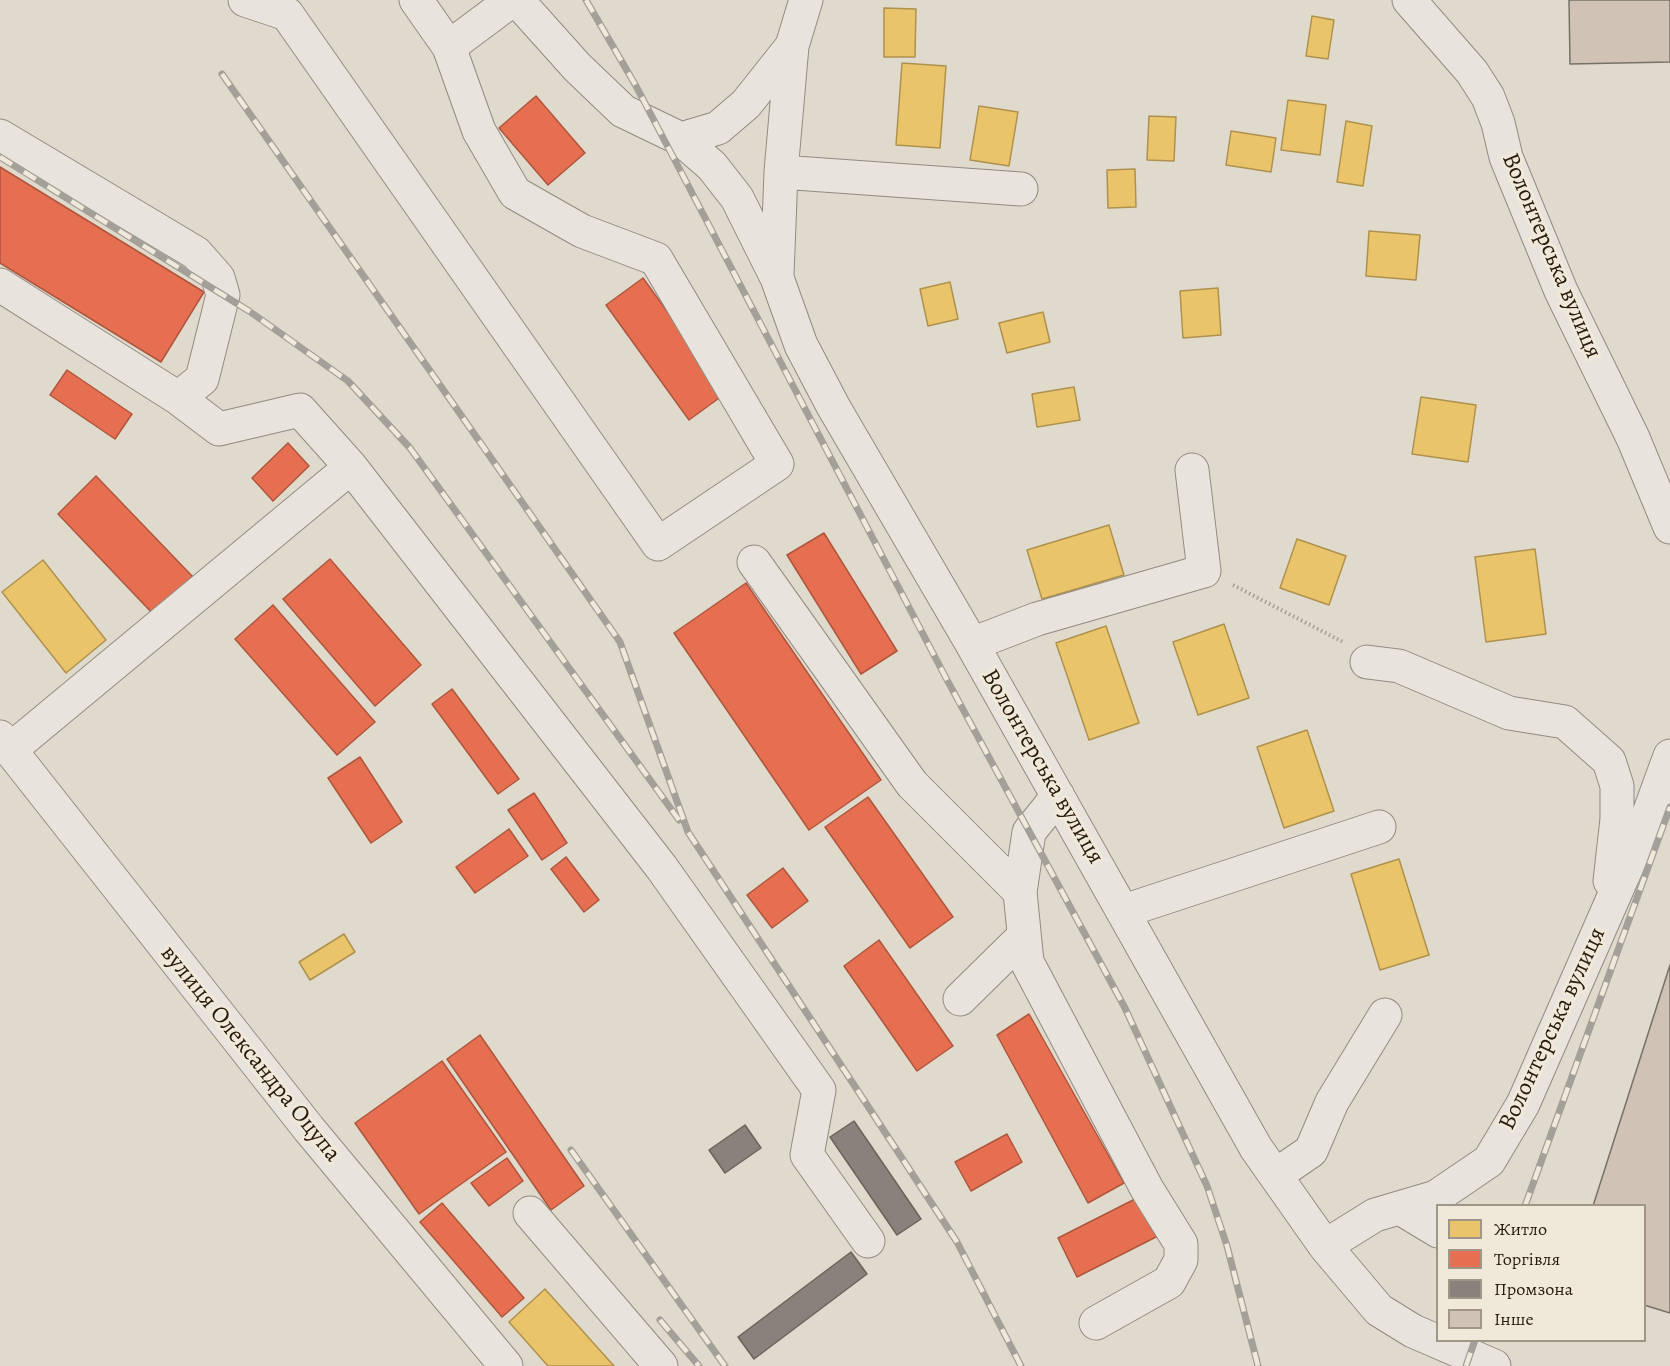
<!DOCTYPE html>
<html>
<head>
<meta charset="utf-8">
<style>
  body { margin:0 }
  #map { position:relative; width:1670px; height:1366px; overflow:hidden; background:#e0dacc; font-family:Alegreya,serif }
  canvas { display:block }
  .legend { position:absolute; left:1436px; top:1204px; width:210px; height:138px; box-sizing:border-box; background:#f0e9d9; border:2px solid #a09688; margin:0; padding:8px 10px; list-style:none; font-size:18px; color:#291a0e }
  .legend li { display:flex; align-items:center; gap:12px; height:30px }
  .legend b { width:30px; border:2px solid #a09688 }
</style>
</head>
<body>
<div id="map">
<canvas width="1670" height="1366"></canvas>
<ul class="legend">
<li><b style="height:16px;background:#e9c46a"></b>Житло</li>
<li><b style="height:16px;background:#e76f51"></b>Торгівля</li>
<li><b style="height:16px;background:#8a817c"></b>Промзона</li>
<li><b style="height:16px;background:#d0c2b5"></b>Інше</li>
</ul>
</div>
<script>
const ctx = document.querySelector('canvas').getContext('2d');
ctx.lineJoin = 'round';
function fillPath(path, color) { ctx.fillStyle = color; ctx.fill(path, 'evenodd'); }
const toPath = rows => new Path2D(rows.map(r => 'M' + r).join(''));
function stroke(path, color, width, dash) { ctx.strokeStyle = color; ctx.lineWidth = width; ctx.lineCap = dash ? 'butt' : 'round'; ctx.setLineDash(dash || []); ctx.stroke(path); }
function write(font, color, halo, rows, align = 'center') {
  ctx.font = font + ' Alegreya,serif'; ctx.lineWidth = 6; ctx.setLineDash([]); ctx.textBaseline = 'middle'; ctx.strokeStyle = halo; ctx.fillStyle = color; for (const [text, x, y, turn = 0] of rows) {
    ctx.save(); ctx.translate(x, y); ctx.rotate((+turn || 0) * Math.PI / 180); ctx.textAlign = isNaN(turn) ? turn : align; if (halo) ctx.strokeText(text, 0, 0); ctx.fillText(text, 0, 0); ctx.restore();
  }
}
const homes = toPath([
  [884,8,916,9,915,57,884,57,884,8],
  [1312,16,1334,20,1328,59,1306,56,1312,16],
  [902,63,946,66,940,148,896,145,902,63],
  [1288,100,1326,105,1320,155,1281,150,1288,100],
  [979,106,1018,112,1009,166,970,160,979,106],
  [1149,116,1176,117,1174,161,1147,160,1149,116],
  [1346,121,1372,126,1363,186,1337,182,1346,121],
  [1231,131,1276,138,1271,172,1226,165,1231,131],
  [1135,169,1136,207,1108,208,1107,170,1135,169],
  [1369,231,1420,235,1416,280,1366,276,1369,231],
  [950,282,958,319,928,326,920,289,950,282],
  [1218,288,1221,335,1183,338,1180,291,1218,288],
  [1043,312,1050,342,1007,353,999,323,1043,312],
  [1074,387,1080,420,1037,427,1032,394,1074,387],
  [1421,397,1476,405,1468,462,1412,454,1421,397],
  [1109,525,1124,575,1042,599,1027,550,1109,525],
  [1297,539,1346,556,1329,605,1280,588,1297,539],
  [1535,549,1546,634,1486,642,1475,557,1535,549],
  [43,560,106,640,66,673,2,592,43,560],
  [1224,624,1249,698,1198,715,1173,642,1224,624],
  [1106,626,1139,723,1089,740,1056,643,1106,626],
  [1307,730,1334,811,1284,828,1257,747,1307,730],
  [1399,859,1429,955,1380,970,1351,874,1399,859],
  [344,934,355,952,310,980,299,962,344,934],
  [545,1289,614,1366,548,1366,509,1322,545,1289]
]);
const shops = toPath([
  [536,96,585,153,548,185,499,128,536,96],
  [0,167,204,292,161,362,0,263,0,167],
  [643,278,726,393,689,420,606,305,643,278],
  [67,370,132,414,115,439,50,395,67,370],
  [288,443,309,466,273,501,252,478,288,443],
  [96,476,193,577,154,615,58,514,96,476],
  [824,533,897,651,861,674,787,555,824,533],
  [330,559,421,665,375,706,283,599,330,559],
  [746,583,881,780,809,830,674,633,746,583],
  [273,605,375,722,337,755,235,639,273,605],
  [452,689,519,779,498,794,432,704,452,689],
  [360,757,402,822,371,843,328,778,360,757],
  [534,793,567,843,542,860,508,810,534,793],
  [868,797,953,917,910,948,825,827,868,797],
  [509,829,528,856,475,893,456,867,509,829],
  [566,857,599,900,584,912,551,869,566,857],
  [783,868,808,901,772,928,747,895,783,868],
  [879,940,953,1046,917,1071,844,966,879,940],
  [1029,1014,1124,1183,1088,1203,997,1035,1029,1014],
  [480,1035,584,1186,551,1210,447,1059,480,1035],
  [442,1061,506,1152,419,1214,355,1123,442,1061],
  [1007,1134,1022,1162,971,1191,955,1162,1007,1134],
  [507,1158,523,1181,489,1206,471,1183,507,1158],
  [1139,1197,1158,1236,1077,1277,1058,1238,1139,1197],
  [442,1203,524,1298,502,1317,420,1222,442,1203]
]);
const industry = toPath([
  [854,1121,921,1219,897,1235,830,1137,854,1121],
  [745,1125,761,1148,725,1173,709,1150,745,1125],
  [851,1252,867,1274,754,1359,738,1337,851,1252]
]);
const building = toPath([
  [1569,0,1670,0,1670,62,1570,64,1569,0],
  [1670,965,1670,1313,1644,1305,1644,1206,1593,1206,1670,965]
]);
const path = toPath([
  [1233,585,1343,642]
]);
const minor = toPath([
  [245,0,287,14,658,544,777,464,656,259,582,231,515,193,479,131,449,47,416,0],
  [517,0,577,67,623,111,681,139,718,128,746,104,792,46],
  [1409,0,1472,72,1488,97,1498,123,1506,157,1561,291,1633,438,1670,527],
  [449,47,512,0],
  [0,136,196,253,218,278,223,295,202,379,178,398],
  [681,139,712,166,737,198,777,278,801,345,833,406,972,644,1256,1148,1325,1246,1379,1310,1413,1331,1494,1366],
  [781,172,1021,189],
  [777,275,781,172,792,46,806,0],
  [0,285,178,398,219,429,300,410,351,467],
  [754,562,912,784,1020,892],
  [972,644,1037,619,1204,571,1192,470],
  [1367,662,1399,666,1509,713,1565,722,1609,761,1617,786,1617,819,1610,881],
  [0,737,309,1129,506,1366],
  [10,750,351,467,662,868,819,1090,807,1155,868,1241],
  [1058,796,1029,832,1020,892,1027,962,1147,1189,1181,1244,1181,1260,1169,1282,1096,1323],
  [1124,911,1379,827],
  [960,999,1024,936],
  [1276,1175,1311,1151,1332,1102,1385,1015],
  [1400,1208,1438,1231],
  [530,1213,661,1366],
  [1325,1246,1375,1215,1436,1197,1489,1161,1523,1104,1643,830,1670,756]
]);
const rail = toPath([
  [586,0,636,86,946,678,1125,1008,1207,1186,1227,1246,1258,1366],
  [222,74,620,642,688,832,957,1242,1021,1366],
  [0,157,249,311,348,381,410,448,679,820],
  [571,1150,725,1366],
  [1525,1206,1670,807],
  [660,1320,699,1366],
  [1466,1366,1475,1340]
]);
const streetNames = [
  ["Волонтерська вулиця",1551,256,67],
  ["Волонтерська вулиця",1042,767,60],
  ["Волонтерська вулиця",1553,1029,-65],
  ["вулиця Олександра Оцупа",250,1054,51]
];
fillPath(homes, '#e9c46a');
stroke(homes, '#af914e', 1.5);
fillPath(shops, '#e76f51');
stroke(shops, '#ae563d', 1.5);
fillPath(industry, '#8a817c');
stroke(industry, '#6d625b', 1.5);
fillPath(building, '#d0c2b5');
stroke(building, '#767168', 1.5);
stroke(minor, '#918b82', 35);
stroke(path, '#a39f99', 4, [1.5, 3]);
stroke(minor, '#e8e4dd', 33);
stroke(rail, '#a39f99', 7);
stroke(rail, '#f0e9d9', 4.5, [14]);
write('24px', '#291a0e', '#f0e9d9', streetNames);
</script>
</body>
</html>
